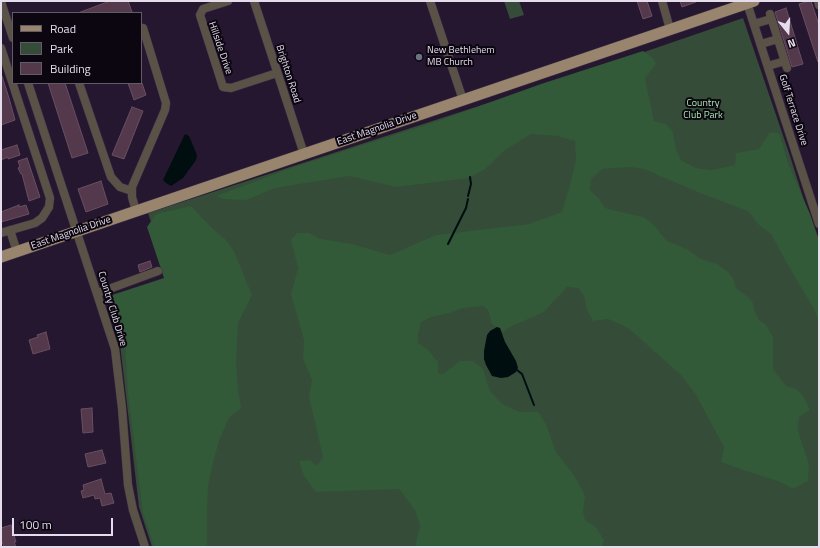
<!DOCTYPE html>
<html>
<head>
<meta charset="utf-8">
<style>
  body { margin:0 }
  #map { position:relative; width:820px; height:548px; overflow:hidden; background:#25172f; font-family:"Titillium Web",sans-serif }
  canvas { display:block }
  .frame { position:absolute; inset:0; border:2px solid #e5dcec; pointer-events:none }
  .legend { position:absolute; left:12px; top:12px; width:130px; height:72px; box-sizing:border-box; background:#0b0610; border:1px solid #625c68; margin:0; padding:5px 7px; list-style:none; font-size:12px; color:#e5dcec }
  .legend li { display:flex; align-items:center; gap:8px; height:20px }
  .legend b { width:20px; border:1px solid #625c68 }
  .north { position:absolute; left:768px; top:12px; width:40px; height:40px; -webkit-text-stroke:3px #0b0610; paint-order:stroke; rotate:162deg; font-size:11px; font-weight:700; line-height:16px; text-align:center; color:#e5dcec }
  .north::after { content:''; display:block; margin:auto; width:14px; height:18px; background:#e5dcec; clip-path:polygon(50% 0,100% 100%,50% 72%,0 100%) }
  .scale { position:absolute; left:12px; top:518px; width:101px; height:18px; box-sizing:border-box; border:2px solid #e5dcec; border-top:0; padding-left:5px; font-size:12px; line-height:14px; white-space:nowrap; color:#e5dcec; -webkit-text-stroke:3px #0b0610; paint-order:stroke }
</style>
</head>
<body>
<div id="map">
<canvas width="820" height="548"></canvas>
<div class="frame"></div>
<ul class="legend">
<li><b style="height:5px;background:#99856e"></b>Road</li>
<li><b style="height:11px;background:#354c38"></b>Park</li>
<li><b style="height:11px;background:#54394c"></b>Building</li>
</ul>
<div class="north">N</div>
<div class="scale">100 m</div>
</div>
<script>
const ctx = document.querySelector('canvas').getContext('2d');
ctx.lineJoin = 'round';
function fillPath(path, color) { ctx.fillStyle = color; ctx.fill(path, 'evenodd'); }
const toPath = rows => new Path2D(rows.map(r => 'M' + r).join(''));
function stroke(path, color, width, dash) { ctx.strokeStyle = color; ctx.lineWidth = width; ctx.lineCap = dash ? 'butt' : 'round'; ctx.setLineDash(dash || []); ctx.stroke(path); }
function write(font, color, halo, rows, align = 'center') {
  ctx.font = font + ' "Titillium Web",sans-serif'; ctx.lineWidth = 4; ctx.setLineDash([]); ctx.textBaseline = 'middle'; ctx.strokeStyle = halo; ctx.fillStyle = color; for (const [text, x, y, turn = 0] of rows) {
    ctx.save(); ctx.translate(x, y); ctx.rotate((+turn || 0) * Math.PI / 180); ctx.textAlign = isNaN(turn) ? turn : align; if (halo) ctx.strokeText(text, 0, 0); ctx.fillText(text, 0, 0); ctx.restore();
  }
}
const green = toPath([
  [504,1,519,1,524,15,510,19],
  [743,18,790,156,819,248,819,547,152,547,139,507,120,344,110,300,171,281,148,213,618,61]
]);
const forest = toPath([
  [643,51,653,58,656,64,645,78,654,121,666,124,673,132,676,149,681,160,696,168,711,170,735,165,736,153,759,149,770,132,779,133,788,163,810,214,819,240,819,323,814,309,785,260,772,235,758,224,748,211,700,193,644,169,629,167,602,169,591,179,590,190,599,199,605,208,643,217,652,223,667,241,687,249,699,258,717,264,727,271,733,278,736,288,748,297,753,303,754,310,759,320,766,325,773,337,773,369,786,386,796,389,804,397,810,410,799,417,798,431,809,464,808,481,793,489,778,481,743,470,721,462,724,447,696,395,681,375,628,328,608,319,593,321,587,310,584,296,578,288,567,287,544,312,508,328,503,332,492,324,488,310,483,306,463,308,449,313,431,317,421,322,418,335,418,343,428,350,438,362,438,373,443,374,460,361,473,361,483,369,490,391,502,404,520,412,538,412,546,424,556,452,576,478,585,496,583,511,585,520,596,527,604,540,602,547,415,547,420,525,415,510,399,489,316,492,304,476,299,461,310,460,317,466,323,457,309,397,312,380,303,359,304,340,291,294,298,268,291,240,297,233,309,233,321,239,352,244,390,255,436,235,529,224,562,212,571,181,576,160,575,141,557,136,531,134,504,151,484,170,468,178,396,187,349,176,275,188,247,200,223,199,216,196,291,168,435,122,541,84],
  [191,206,215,231,225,239,234,251,252,295,238,323,236,364,238,389,241,408,229,418,220,438,214,459,208,486,207,513,207,547,154,547,143,513,128,394,125,344,106,297,164,278,147,227,156,214]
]);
const water = toPath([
  [185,134,189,136,197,155,196,160,183,178,171,186,166,183,163,180],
  [497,327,500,328,505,342,516,361,518,368,516,372,513,374,508,377,501,378,492,376,486,365,484,359,484,351,487,335,490,331]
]);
const stream = toPath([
  [468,196,471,184,470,177],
  [448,244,466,208,468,199],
  [517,370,522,374,534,405]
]);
const building = toPath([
  [110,1,128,1,132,12,128,13,78,13,110,1],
  [637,1,647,1,652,16,643,19,637,1],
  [680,1,696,1,696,2,682,7,680,1],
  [809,1,811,1,819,25,819,61,818,62,799,4,809,1],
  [786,8,803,64,792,67,775,12,786,8],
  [1,76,2,76,9,98,15,120,1,125,1,76],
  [48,83,65,83,88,153,72,158,48,83],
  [128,83,142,83,146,95,134,100,128,83],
  [132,107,143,111,124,159,112,155,132,107],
  [17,145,20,155,8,159,8,157,1,160,1,150,17,145],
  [27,158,40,197,29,201,22,174,21,174,18,168,20,167,18,161,27,158],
  [101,181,108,204,86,212,78,189,101,181],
  [19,205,19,207,26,205,29,214,1,222,1,212,19,205],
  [150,261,152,267,140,272,138,265,150,261],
  [46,332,50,349,33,354,29,340,38,337,37,335,46,332],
  [92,408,93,432,83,433,81,409,92,408],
  [102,450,106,463,88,467,85,454,102,450],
  [101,479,105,494,111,493,114,503,102,506,100,498,95,499,94,495,83,498,81,491,84,490,83,485,101,479],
  [11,525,16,542,14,542,16,547,4,547,1,539,1,528,11,525]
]);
const minor = toPath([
  [228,1,203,9,200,15,223,87,231,88,277,73],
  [254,1,304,154],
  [430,1,463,100],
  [662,1,670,29],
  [818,1,819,5],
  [1,2,13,38],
  [747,3,819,224],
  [770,14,787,68],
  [754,24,771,19],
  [761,44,778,39],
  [1,48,50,198,49,207,42,218,35,223,1,233],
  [768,66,785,61],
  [28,83,115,349,122,408,128,485,133,510,145,547],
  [79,83,111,177,120,187,132,191],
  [136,211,132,197,132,187,165,110,166,103,143,28,141,29],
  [10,230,17,252],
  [98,293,158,271]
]);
const major = toPath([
  [1,257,754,1]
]);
const markers = [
  [419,57,4,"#6b7280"]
];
const streetNames = [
  ["Hillside Drive",220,48,71],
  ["Brighton Road",288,74,72],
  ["Golf Terrace Drive",793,110,72],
  ["East Magnolia Drive",377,129,-19],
  ["East Magnolia Drive",71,233,-19],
  ["Country Club Drive",112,309,73]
];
const poiNames = [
  ["New Bethlehem",427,51],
  ["MB Church",427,63]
];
const parkNames = [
  ["Country",703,104],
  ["Club Park",703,116]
];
fillPath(green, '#354c38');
fillPath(forest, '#325938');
fillPath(water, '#000e10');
stroke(stream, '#000e10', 2);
fillPath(building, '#54394c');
stroke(building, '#6a4e62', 1);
stroke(minor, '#403349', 9);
stroke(major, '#403349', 12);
stroke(minor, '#5b5247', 8);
stroke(major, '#99856e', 11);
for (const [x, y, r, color] of markers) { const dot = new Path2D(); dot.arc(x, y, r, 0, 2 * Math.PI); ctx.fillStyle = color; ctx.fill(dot); stroke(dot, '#0b0610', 1.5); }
write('10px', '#e5dcec', '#0b0610', streetNames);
write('10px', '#e5dcec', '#0b0610', poiNames, 'left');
write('10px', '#a8e7af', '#0b0610', parkNames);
</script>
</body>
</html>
